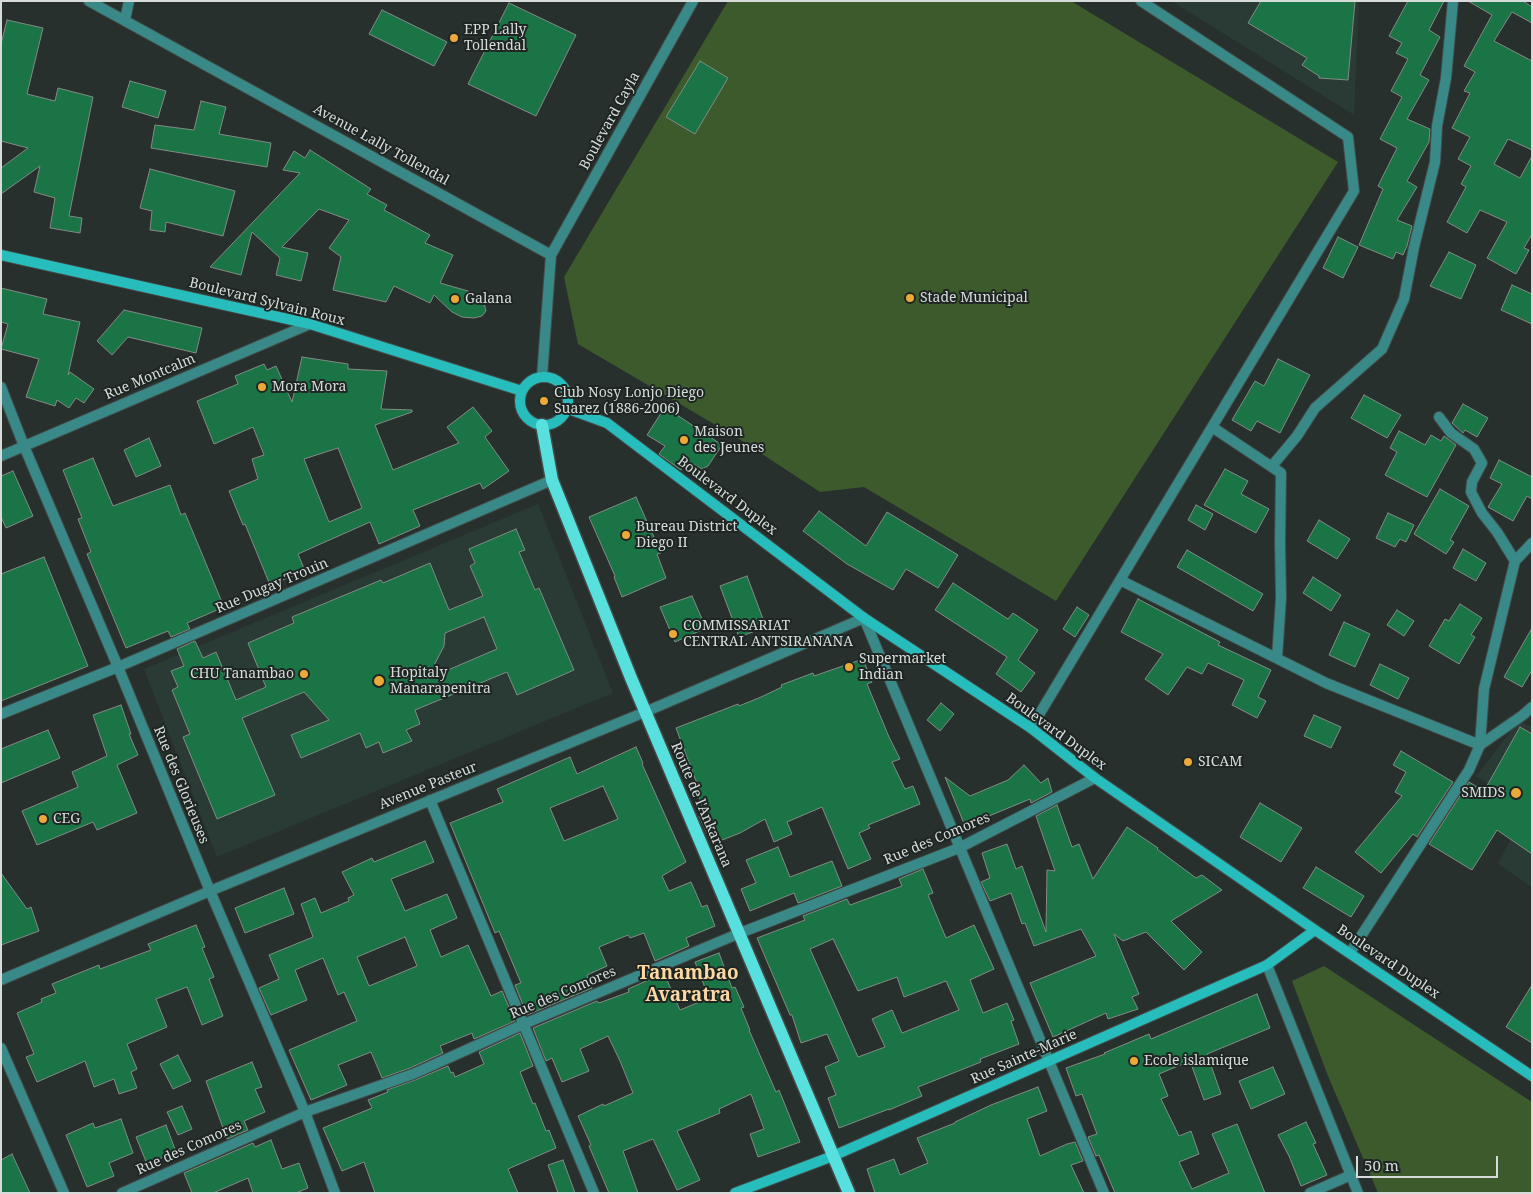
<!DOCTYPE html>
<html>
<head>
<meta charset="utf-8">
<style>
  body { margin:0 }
  #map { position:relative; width:1533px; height:1194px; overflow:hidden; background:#27302d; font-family:"Noto Serif",serif }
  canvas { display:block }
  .frame { position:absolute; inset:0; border:2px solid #d7dcda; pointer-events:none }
  .scale { position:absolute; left:1356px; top:1156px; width:142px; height:22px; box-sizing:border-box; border:2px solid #d7dcda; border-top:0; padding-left:6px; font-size:15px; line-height:18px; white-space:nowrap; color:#d7dcda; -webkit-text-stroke:4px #1e2623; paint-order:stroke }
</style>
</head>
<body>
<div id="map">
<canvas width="1533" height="1194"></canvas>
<div class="frame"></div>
<div class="scale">50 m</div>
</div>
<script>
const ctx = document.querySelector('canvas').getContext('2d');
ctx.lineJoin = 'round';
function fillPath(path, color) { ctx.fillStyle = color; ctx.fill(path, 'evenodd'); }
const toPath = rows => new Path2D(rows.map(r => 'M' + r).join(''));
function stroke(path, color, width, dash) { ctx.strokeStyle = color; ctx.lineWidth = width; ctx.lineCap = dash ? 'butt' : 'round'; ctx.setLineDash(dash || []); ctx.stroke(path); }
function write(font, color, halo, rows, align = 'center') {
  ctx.font = font + ' "Noto Serif",serif'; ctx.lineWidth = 4; ctx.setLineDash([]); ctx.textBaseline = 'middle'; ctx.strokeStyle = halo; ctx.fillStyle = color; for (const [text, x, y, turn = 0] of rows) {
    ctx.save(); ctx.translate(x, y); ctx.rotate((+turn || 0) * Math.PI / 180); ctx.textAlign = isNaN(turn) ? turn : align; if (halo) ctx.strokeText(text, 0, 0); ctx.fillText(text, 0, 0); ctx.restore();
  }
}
const built = toPath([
  [1171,1,1359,1,1354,115,1208,24],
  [538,504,613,693,217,857,144,669],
  [1519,721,1532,727,1532,887,1498,864,1526,809,1476,776]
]);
const green = toPath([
  [728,1,1071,1,1338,162,1056,601,864,487,820,492,736,437,578,344,564,277],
  [1324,966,1532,1102,1532,1193,1378,1193,1328,1076,1292,981]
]);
const building = toPath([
  [1261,1,1355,1,1348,80,1319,78,1319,76,1302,65,1307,58,1248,23,1261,1],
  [1408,1,1444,1,1429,30,1440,37,1420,75,1429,80,1407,119,1430,129,1429,142,1407,181,1417,187,1397,220,1412,226,1407,246,1403,255,1396,252,1393,259,1359,245,1383,189,1378,186,1397,148,1380,139,1402,97,1391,91,1408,59,1396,53,1402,43,1389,36,1408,1],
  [1468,1,1523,1,1532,7,1532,23,1512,12,1494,41,1532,61,1532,150,1508,139,1494,164,1520,178,1532,156,1532,234,1524,248,1529,250,1516,274,1487,258,1507,222,1480,210,1467,233,1447,222,1466,187,1461,184,1471,166,1458,159,1470,137,1452,128,1470,93,1464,91,1475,72,1464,66,1492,15,1468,1],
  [509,3,576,35,536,116,468,84,509,3],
  [382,10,447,42,434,66,369,34,382,10],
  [7,20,43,28,27,94,55,101,58,88,93,97,69,216,82,218,80,233,50,228,55,198,34,192,40,166,1,194,1,168,28,148,1,141,1,44,7,20],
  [700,61,728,78,695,134,666,117,700,61],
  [130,81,166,91,158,118,122,107,130,81],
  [201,101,226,107,219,134,271,143,267,167,151,148,155,125,194,130,201,101],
  [310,150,371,189,367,194,387,205,384,210,430,235,425,243,453,255,440,283,468,291,477,296,484,303,486,311,482,316,474,318,462,317,452,312,434,295,430,303,394,286,386,302,333,290,341,257,329,248,349,220,319,209,282,247,308,253,301,281,276,275,280,258,252,232,241,275,210,267,300,173,283,170,294,151,305,158,310,150],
  [150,169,235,191,223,236,166,222,165,232,150,230,152,211,140,208,150,169],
  [1338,237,1358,247,1343,278,1323,268,1338,237],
  [1449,252,1476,265,1461,299,1430,286,1449,252],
  [1512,285,1532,294,1532,324,1501,310,1512,285],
  [1,288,47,299,43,314,80,322,68,375,70,372,94,389,84,403,76,398,69,408,57,400,55,406,26,397,39,359,1,349,8,324,1,322,1,288],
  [124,310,202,328,196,353,128,337,112,355,97,341,124,310],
  [302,357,348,364,348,369,387,371,381,409,412,410,412,412,375,425,393,470,459,443,447,427,473,407,492,431,485,437,509,471,483,489,480,483,413,510,420,526,379,544,370,522,298,554,305,571,270,585,245,524,243,525,229,491,258,479,252,459,264,455,253,427,214,444,197,401,238,384,235,376,264,364,267,370,276,366,292,402,302,357],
  [338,448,362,508,329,522,304,459,338,448],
  [1278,359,1310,375,1280,433,1257,421,1251,431,1232,420,1255,381,1264,386,1278,359],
  [1364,395,1401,415,1387,438,1351,418,1364,395],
  [1463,404,1488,418,1477,437,1465,430,1463,433,1452,423,1463,404],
  [665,407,722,445,708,466,702,469,687,461,681,470,659,454,665,446,647,435,665,407],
  [1399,431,1425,445,1431,435,1441,441,1444,436,1456,445,1427,497,1385,475,1397,452,1390,448,1399,431],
  [149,438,161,466,136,477,124,450,149,438],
  [93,458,113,506,170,485,181,515,185,513,224,607,187,623,190,629,171,637,168,631,126,648,87,554,91,552,78,519,82,518,63,470,93,458],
  [1499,460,1532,477,1532,499,1527,496,1513,521,1488,507,1502,484,1490,478,1499,460],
  [1225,469,1248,481,1241,494,1269,509,1256,533,1204,505,1225,469],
  [13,471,33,516,6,528,1,517,1,476,13,471],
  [1440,489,1469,506,1450,540,1454,542,1446,554,1414,534,1440,489],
  [636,497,661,553,657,554,666,578,622,597,614,577,615,576,589,517,636,497],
  [1196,505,1213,514,1205,530,1188,520,1196,505],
  [819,511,866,546,887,512,958,555,938,588,906,569,893,590,847,564,803,531,819,511],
  [1388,513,1414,525,1406,542,1400,539,1395,547,1376,538,1388,513],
  [1319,520,1350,539,1337,559,1307,541,1319,520],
  [516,529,525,550,519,552,535,590,539,588,574,670,517,695,507,672,415,710,420,724,406,730,412,741,383,753,379,742,366,748,360,733,301,758,291,735,329,720,304,692,242,718,275,795,217,819,183,737,190,734,172,690,178,687,171,671,184,666,177,649,195,641,203,658,216,652,236,700,266,687,248,643,294,623,292,617,381,580,383,583,430,563,449,610,483,596,470,566,475,563,469,549,516,529],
  [484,617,497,649,427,679,444,646,445,633,484,617],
  [1463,549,1486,563,1476,581,1453,568,1463,549],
  [1187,550,1263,594,1253,611,1177,567,1187,550],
  [44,557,88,666,1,701,1,574,44,557],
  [747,576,766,627,739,637,720,586,747,576],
  [1313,577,1341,595,1331,611,1303,593,1313,577],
  [953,583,1008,619,1013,613,1038,630,1018,660,1035,673,1021,692,996,674,1007,657,935,610,953,583],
  [692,596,706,628,675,642,660,607,692,596],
  [1138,599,1220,642,1218,645,1271,670,1258,697,1266,701,1257,718,1232,705,1244,680,1208,663,1202,674,1187,667,1168,695,1145,679,1163,654,1121,632,1138,599],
  [1460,604,1482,618,1471,635,1475,637,1459,664,1429,646,1445,619,1449,621,1460,604],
  [1077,607,1089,615,1075,637,1063,629,1077,607],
  [1397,610,1414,621,1404,636,1387,625,1397,610],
  [1344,622,1370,634,1355,667,1329,655,1344,622],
  [1532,628,1532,670,1522,687,1504,677,1532,628],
  [863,659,872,682,867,684,889,737,900,759,892,762,905,789,913,786,920,804,868,825,870,828,859,833,871,859,848,869,822,807,787,822,792,834,774,842,765,819,740,833,712,844,699,816,705,813,696,790,699,789,676,728,738,704,739,706,761,697,782,687,781,685,813,673,814,676,863,659],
  [1380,664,1409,678,1398,699,1370,685,1380,664],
  [941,703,954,714,940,731,927,720,941,703],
  [121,705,131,734,129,734,138,755,117,765,137,813,97,830,93,822,37,845,22,811,78,787,72,772,107,756,93,715,121,705],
  [1314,715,1341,727,1331,748,1304,736,1314,715],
  [1520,727,1532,734,1532,854,1497,830,1472,870,1429,844,1469,782,1484,791,1520,727],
  [48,730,60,758,1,783,1,749,48,730],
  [636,747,643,763,642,764,686,862,662,876,669,891,691,882,702,907,707,905,715,926,686,938,689,946,655,961,644,933,630,938,628,935,599,947,607,966,587,975,592,988,527,1015,515,985,521,983,499,931,495,933,450,823,503,802,497,789,570,757,577,774,636,747],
  [603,786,618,819,564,841,550,808,603,786],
  [1401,751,1453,782,1417,837,1413,834,1381,873,1355,852,1402,796,1395,792,1406,772,1393,765,1401,751],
  [1024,765,1041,783,1048,778,1052,792,1031,803,1030,799,965,826,945,777,970,796,1008,780,1024,765],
  [1260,803,1302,828,1281,862,1240,837,1260,803],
  [1057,805,1072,847,1079,844,1093,879,1127,827,1158,848,1157,849,1196,878,1202,875,1222,890,1171,921,1202,952,1184,970,1146,932,1123,941,1114,934,1139,994,1132,997,1138,1009,1108,1019,1106,1013,1053,1037,1030,983,1096,956,1081,929,1034,946,1025,923,1022,924,1011,893,990,901,981,882,990,878,982,853,1007,844,1016,869,1022,866,1046,932,1047,870,1055,871,1036,816,1057,805],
  [425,841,434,862,391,879,405,911,447,894,457,918,430,930,441,957,468,945,491,996,502,991,515,1021,474,1039,472,1033,440,1046,443,1053,410,1068,382,1078,371,1052,338,1065,347,1085,311,1100,289,1050,357,1021,344,992,338,995,323,958,295,970,307,1000,271,1015,259,988,279,979,269,955,313,937,301,904,315,898,321,913,349,901,348,898,354,895,342,872,372,858,374,862,425,841],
  [405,937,417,966,369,986,357,957,405,937],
  [778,847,790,877,832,861,842,886,798,903,794,893,750,911,741,889,756,883,746,860,778,847],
  [1316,867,1364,896,1351,917,1303,888,1316,867],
  [923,869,933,893,928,895,946,938,974,925,994,969,970,980,983,1013,1007,1003,1014,1020,1011,1021,1019,1044,980,1059,981,1062,918,1087,922,1096,889,1110,889,1109,839,1128,828,1098,836,1095,825,1067,839,1061,827,1034,801,1043,792,1015,790,1015,757,938,805,920,803,916,847,899,850,905,902,886,899,879,923,869],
  [833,939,858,991,897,977,904,997,946,981,959,1010,902,1033,892,1010,872,1019,885,1047,858,1057,810,949,833,939],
  [1,873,27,909,31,907,39,931,1,945,1,873],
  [284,888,294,914,245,933,235,908,284,888],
  [196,925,205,947,202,948,214,977,209,979,223,1016,202,1025,187,987,156,999,167,1027,127,1044,137,1069,131,1072,137,1088,119,1094,114,1079,94,1087,85,1061,37,1082,26,1057,34,1054,17,1013,42,1002,41,999,56,993,52,984,99,965,100,969,151,950,148,944,196,925],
  [719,953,732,988,735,987,744,1007,741,1008,750,1030,749,1030,776,1092,779,1090,800,1142,758,1157,750,1134,764,1129,751,1094,719,1109,720,1113,677,1131,700,1180,677,1190,653,1139,623,1151,638,1193,609,1193,589,1146,591,1145,578,1116,603,1104,604,1106,633,1093,620,1061,608,1036,580,1049,589,1071,562,1082,552,1058,546,1061,533,1028,597,1001,599,1003,629,992,628,989,664,973,680,1010,709,998,695,962,719,953],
  [1532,985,1532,1043,1506,1027,1532,985],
  [1257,994,1270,1028,1207,1054,1221,1094,1204,1100,1190,1061,1159,1074,1168,1096,1161,1099,1179,1136,1191,1131,1199,1154,1179,1162,1192,1189,1229,1173,1212,1134,1237,1124,1265,1193,1115,1193,1099,1155,1096,1156,1088,1137,1097,1134,1082,1094,1076,1096,1066,1068,1105,1054,1104,1053,1149,1034,1151,1039,1257,994],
  [520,1033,533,1066,520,1072,533,1104,535,1103,546,1131,549,1130,556,1148,508,1169,518,1193,375,1193,364,1162,342,1171,323,1128,372,1108,368,1100,388,1092,387,1090,415,1080,448,1066,451,1073,453,1072,455,1077,484,1064,479,1052,520,1033],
  [178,1055,191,1081,173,1089,160,1064,178,1055],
  [252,1062,262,1087,255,1089,265,1112,244,1121,248,1130,227,1139,206,1081,252,1062],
  [1273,1067,1285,1094,1251,1109,1239,1081,1273,1067],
  [1038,1087,1047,1111,1027,1119,1040,1156,1067,1144,1075,1142,1083,1161,1071,1165,1084,1193,875,1193,867,1169,894,1159,900,1175,928,1163,917,1138,955,1123,955,1122,991,1105,1038,1087],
  [182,1106,192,1129,178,1135,167,1112,182,1106],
  [121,1119,133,1153,109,1163,114,1176,87,1187,66,1135,93,1123,95,1128,121,1119],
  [1306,1122,1316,1143,1313,1144,1327,1175,1301,1186,1289,1156,1278,1135,1306,1122],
  [166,1125,176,1152,147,1164,136,1137,166,1125],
  [271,1140,282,1169,299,1163,308,1188,296,1193,253,1193,248,1178,213,1193,192,1193,184,1173,253,1143,255,1147,271,1140],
  [12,1154,30,1193,1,1193,1,1160,12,1154],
  [563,1160,575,1193,558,1193,548,1165,563,1160]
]);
const minor = toPath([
  [89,1,551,255],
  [125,20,129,1],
  [542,377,551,255,693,1],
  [1,387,24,446,118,667,210,891,305,1112,335,1193],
  [1439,417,1451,433,1474,449,1482,463,1472,482,1471,492,1482,513,1497,532,1515,561],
  [1212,427,1281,473,1280,542,1281,598,1277,658],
  [1,456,310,324],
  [1272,466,1297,436,1315,408,1382,349,1404,299,1414,247,1435,162,1437,126,1446,78,1453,1],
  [1120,580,1326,683,1480,745,1523,715,1532,707],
  [1,714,118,667,552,480],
  [1031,728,1354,191,1348,137,1141,1],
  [430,800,594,1193],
  [1350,953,1469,770,1480,745,1484,689,1515,561,1532,543],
  [1267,965,1358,1193],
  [1,980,210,891,645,712,864,618,1104,1193],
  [1,1048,64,1193],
  [122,1193,305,1112,413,1074,524,1024,740,933,959,848,1095,778],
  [1310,1193,1351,1175]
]);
const secondary = toPath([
  [1,255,310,324,522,391],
  '520 401a24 24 0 1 1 48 0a24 24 0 1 1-48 0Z',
  [566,408,607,423,864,618,1031,728,1095,778,1315,930,1532,1076],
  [735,1193,833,1156,1267,965,1315,930]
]);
const primary = toPath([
  [542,425,552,480,631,678,849,1193]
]);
const markers = [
  [454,38,5,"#eca93a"],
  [910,298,5,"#eca93a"],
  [455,299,5,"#eca93a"],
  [262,387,5,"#eca93a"],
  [544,401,5,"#eca93a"],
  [684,440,5,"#eca93a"],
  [626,535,5,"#eca93a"],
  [673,634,5,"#eca93a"],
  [849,667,5,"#eca93a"],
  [304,674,5,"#eca93a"],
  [379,681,6,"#eca93a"],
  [1188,762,5,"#eca93a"],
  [1516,793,6,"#eca93a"],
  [43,819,5,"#eca93a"],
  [1134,1061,5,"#eca93a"]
];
const poiNames = [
  ["EPP Lally",464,30],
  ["Tollendal",464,46],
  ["Stade Municipal",920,298],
  ["Galana",465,299],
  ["Mora Mora",272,387],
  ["Club Nosy Lonjo Diego",554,393],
  ["Suarez (1886-2006)",554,409],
  ["Maison",694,432],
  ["des Jeunes",694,448],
  ["Bureau District",636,527],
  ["Diego II",636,543],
  ["COMMISSARIAT",683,626],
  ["CENTRAL ANTSIRANANA",683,642],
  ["Supermarket",859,659],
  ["Indian",859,675],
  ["Hopitaly",390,673],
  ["Manarapenitra",390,689],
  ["CHU Tanambao",294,674,"right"],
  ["SICAM",1198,762],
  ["SMIDS",1505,793,"right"],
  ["CEG",53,819],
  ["Ecole islamique",1144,1061]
];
const streetNames = [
  ["Boulevard Cayla",610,121,-61],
  ["Avenue Lally Tollendal",381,145,29],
  ["Boulevard Sylvain Roux",267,302,14],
  ["Rue Montcalm",150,377,-23],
  ["Boulevard Duplex",727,496,37],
  ["Rue Dugay Trouin",272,586,-23],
  ["Boulevard Duplex",1056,732,36],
  ["Rue des Glorieuses",181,785,68],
  ["Avenue Pasteur",428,786,-22],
  ["Route de l'Ankarana",701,805,67],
  ["Rue des Comores",937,839,-23],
  ["Boulevard Duplex",1388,962,34],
  ["Rue des Comores",563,993,-23],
  ["Rue Sainte-Marie",1024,1057,-24],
  ["Rue des Comores",189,1148,-24]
];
const districtNames = [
  ["Tanambao",688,974],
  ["Avaratra",688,996]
];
fillPath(built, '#2a3a35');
fillPath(green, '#3d5a2d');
fillPath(building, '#1a7445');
stroke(building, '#838b85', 1);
stroke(minor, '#434c49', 12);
stroke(secondary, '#434c49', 12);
stroke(primary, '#434c49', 15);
stroke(minor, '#398989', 10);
stroke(secondary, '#28bdbd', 10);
stroke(primary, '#58e0df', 12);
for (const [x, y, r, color] of markers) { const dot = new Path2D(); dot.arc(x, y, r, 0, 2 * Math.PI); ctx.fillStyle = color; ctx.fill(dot); stroke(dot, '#1e2623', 2); }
write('14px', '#d7dcda', '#1e2623', poiNames, 'left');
write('14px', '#d7dcda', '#1e2623', streetNames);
write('bold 19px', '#fed8a3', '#1e2623', districtNames);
</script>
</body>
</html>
